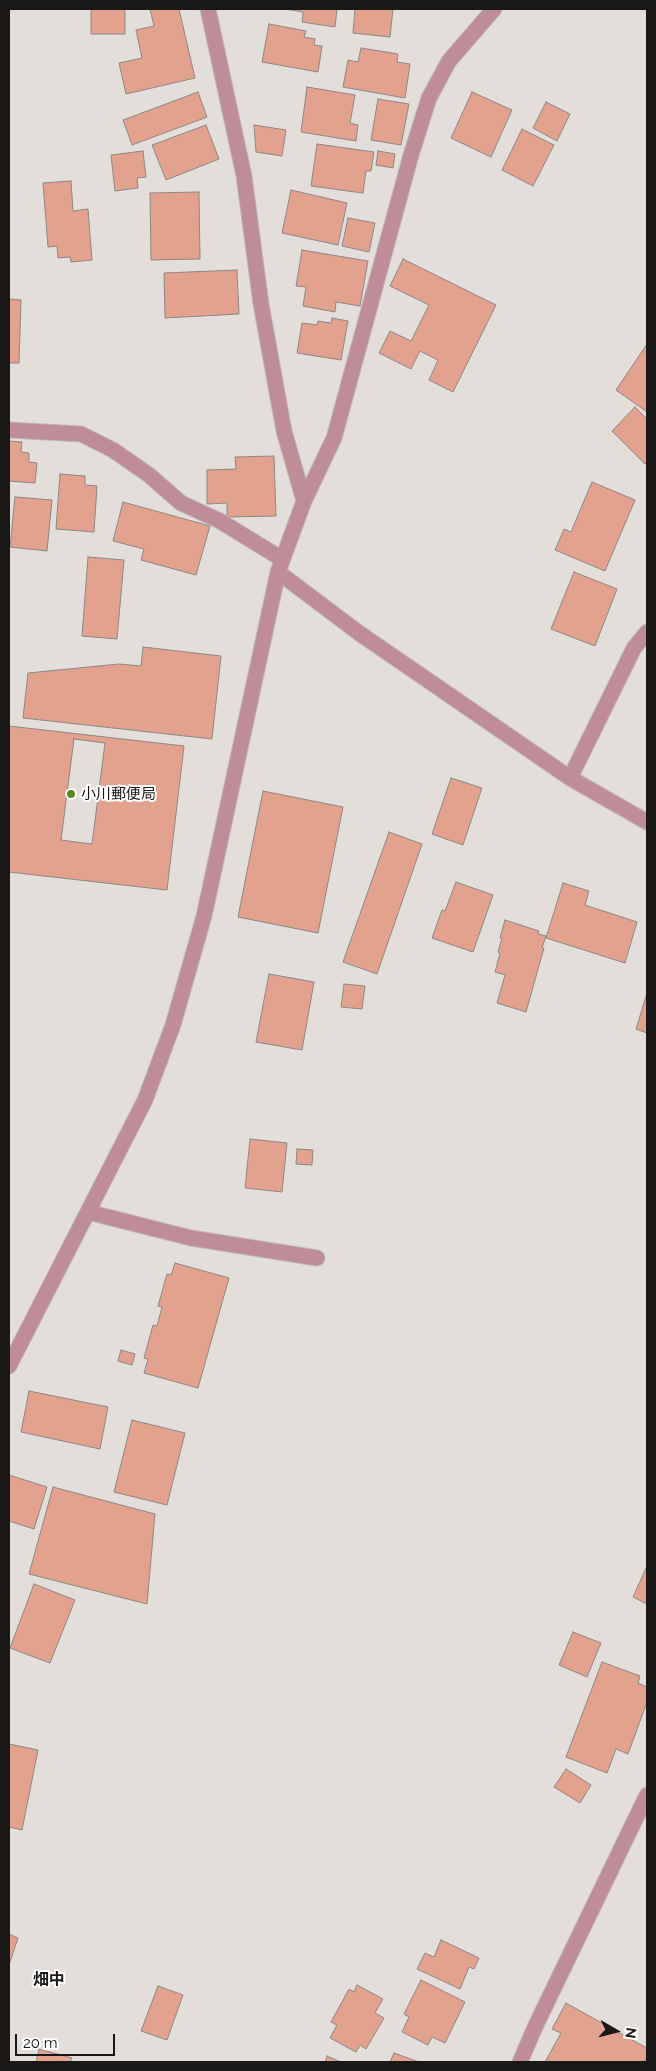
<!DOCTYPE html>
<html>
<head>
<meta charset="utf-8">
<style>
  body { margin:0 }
  #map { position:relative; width:656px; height:2071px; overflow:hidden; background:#e4dedb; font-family:Raleway,sans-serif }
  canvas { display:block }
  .frame { position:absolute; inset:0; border:10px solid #1a1817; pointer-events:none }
  .north { position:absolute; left:591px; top:2006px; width:50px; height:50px; -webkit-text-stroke:4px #fff; paint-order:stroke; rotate:98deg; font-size:14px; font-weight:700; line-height:20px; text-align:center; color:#1a1817 }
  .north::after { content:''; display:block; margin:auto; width:18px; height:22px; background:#1a1817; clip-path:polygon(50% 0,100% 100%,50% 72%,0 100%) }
  .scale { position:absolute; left:15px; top:2034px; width:100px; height:22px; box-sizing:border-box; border:2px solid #1a1817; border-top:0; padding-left:6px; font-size:15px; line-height:18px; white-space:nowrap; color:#1a1817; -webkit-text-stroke:4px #fff; paint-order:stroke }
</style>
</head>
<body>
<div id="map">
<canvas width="656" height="2071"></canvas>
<div class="frame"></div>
<div class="north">N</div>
<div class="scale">20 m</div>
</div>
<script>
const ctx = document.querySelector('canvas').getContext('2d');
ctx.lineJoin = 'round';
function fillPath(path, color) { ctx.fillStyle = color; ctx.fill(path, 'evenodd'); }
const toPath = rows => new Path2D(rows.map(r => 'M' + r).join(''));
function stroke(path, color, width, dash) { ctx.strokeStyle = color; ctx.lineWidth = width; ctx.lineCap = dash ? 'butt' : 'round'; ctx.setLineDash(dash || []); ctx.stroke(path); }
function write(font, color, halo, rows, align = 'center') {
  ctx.font = font + ' Raleway,"Noto Sans JP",sans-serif'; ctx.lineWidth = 4; ctx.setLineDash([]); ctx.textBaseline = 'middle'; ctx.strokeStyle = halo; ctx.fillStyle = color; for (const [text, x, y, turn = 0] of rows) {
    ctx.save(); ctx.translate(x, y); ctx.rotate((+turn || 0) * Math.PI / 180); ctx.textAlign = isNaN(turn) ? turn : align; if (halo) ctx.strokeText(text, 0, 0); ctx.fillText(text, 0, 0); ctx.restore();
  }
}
const building = toPath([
  [91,9,125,9,125,34,91,34,91,9],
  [150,9,179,9,195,78,126,94,119,63,142,58,136,30,154,26,150,9],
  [285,9,337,9,335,27,302,22,303,12,285,9],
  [355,9,393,9,390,37,353,33,355,9],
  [269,24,306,31,304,37,315,39,314,45,322,46,318,72,262,62,269,24],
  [361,48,398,54,397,62,410,64,405,98,343,87,348,60,358,62,361,48],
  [307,87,355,95,350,123,358,125,356,141,301,132,307,87],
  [198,92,207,117,132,145,123,120,198,92],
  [472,92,512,110,491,157,451,138,472,92],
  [378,99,409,104,401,145,371,140,378,99],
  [546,102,570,114,557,141,533,128,546,102],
  [206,125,219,159,166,180,152,145,206,125],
  [254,125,286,130,282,156,256,152,254,125],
  [522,129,554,145,533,186,502,170,522,129],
  [317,144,374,152,371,171,366,171,363,193,311,186,317,144],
  [143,151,146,177,137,178,138,188,115,191,111,155,143,151],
  [378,151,395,154,393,168,376,165,378,151],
  [71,181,73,211,88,209,92,260,71,262,70,257,58,258,57,246,48,247,43,183,71,181],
  [291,190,347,203,338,245,282,233,291,190],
  [199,192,200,259,151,260,150,193,199,192],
  [348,218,375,223,369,252,342,246,348,218],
  [302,250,368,261,360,306,336,302,335,312,303,306,306,287,296,286,302,250],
  [403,259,496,305,453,392,429,380,438,360,420,351,411,369,379,353,390,331,411,341,429,305,390,286,403,259],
  [237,270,239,314,165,318,164,273,237,270],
  [9,299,21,300,19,363,9,363,9,299],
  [332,318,348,321,341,360,297,353,302,323,317,325,318,321,331,323,332,318],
  [647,344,647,412,616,390,647,344],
  [635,407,647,419,647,462,645,464,612,431,635,407],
  [9,441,22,442,21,452,29,453,29,462,37,463,35,483,9,481,9,441],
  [274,456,276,516,227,517,227,503,207,504,207,470,236,469,235,457,274,456],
  [60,474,85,476,85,485,97,486,94,532,56,529,60,474],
  [592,482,635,500,605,571,555,550,564,529,571,532,592,482],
  [15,497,52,500,47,551,10,547,15,497],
  [123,502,210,526,196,575,141,560,144,549,113,541,123,502],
  [88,557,124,560,117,639,82,636,88,557],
  [574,572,617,589,595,646,551,629,574,572],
  [143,647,221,656,212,739,23,718,28,673,119,664,141,666,143,647],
  [9,726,184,746,167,890,9,872,9,726],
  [74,739,105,743,92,844,61,840,74,739],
  [451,778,482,788,463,845,432,834,451,778],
  [263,791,343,807,318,933,238,917,263,791],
  [389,832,422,844,377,974,343,962,389,832],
  [456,882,493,895,473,952,432,938,442,910,445,911,456,882],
  [563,883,589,891,585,905,637,922,625,963,546,938,563,883],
  [505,920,539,931,538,934,546,936,542,948,544,948,526,1012,497,1003,505,975,495,972,500,953,498,952,502,938,500,938,505,920],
  [269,974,314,982,302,1050,256,1042,269,974],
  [344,984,365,986,362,1009,341,1007,344,984],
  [647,993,647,1033,636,1029,647,993],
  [250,1139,287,1143,282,1192,245,1188,250,1139],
  [297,1149,313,1150,312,1165,296,1164,297,1149],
  [175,1263,229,1278,198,1388,144,1373,148,1359,144,1358,153,1325,157,1326,162,1307,158,1306,167,1274,171,1275,175,1263],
  [121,1350,135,1354,132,1365,118,1361,121,1350],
  [29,1391,108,1407,100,1449,21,1432,29,1391],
  [132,1420,185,1433,167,1505,114,1492,132,1420],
  [9,1475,47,1487,34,1529,9,1521,9,1475],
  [53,1487,155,1514,147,1604,29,1574,53,1487],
  [647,1566,647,1604,633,1597,647,1566],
  [34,1584,75,1600,50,1663,10,1648,34,1584],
  [573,1632,601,1643,587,1677,559,1665,573,1632],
  [602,1662,640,1676,638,1683,647,1687,647,1702,628,1754,616,1749,607,1773,566,1757,602,1662],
  [9,1744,38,1750,22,1830,9,1827,9,1744],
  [566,1769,591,1785,580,1803,554,1787,566,1769],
  [9,1934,18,1938,9,1965,9,1934],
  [441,1940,479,1958,474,1969,469,1967,460,1989,417,1969,425,1953,434,1957,441,1940],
  [421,1980,465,2002,445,2043,432,2037,428,2045,402,2032,409,2017,404,2014,421,1980],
  [357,1985,383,1999,375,2013,384,2018,366,2049,360,2045,356,2052,330,2038,337,2025,331,2022,349,1989,354,1992,357,1985],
  [158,1986,183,1995,167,2040,141,2031,158,1986],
  [566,2003,647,2048,647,2056,644,2062,545,2062,561,2033,552,2029,566,2003],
  [39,2049,72,2058,70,2062,36,2062,39,2049],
  [394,2053,419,2062,390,2062,394,2053],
  [327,2056,341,2062,325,2062,327,2056]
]);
const minor = toPath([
  [208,9,244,176,261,304,284,431,304,501],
  [9,430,81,434,113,450,149,475,181,503,220,521,282,559],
  [278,572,304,501,334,438,411,155,429,98,449,61,494,9],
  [570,778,634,648,647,632],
  [88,1212,191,1238,317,1258],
  [9,1366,145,1100,173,1025,204,916,278,572,359,633,570,778,647,822],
  [520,2062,535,2027,647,1795]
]);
const markers = [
  [71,794,5,"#5a891b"]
];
const poiNames = [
  ["小川郵便局",81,794]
];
const neighbourhoodNames = [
  ["畑中",49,1980]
];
fillPath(building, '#e2a28e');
stroke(building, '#8c8785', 1);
stroke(minor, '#c0bab8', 17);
stroke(minor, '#bf8d98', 15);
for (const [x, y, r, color] of markers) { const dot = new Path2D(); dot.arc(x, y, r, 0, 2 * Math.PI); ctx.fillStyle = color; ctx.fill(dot); stroke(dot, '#fff', 2); }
write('15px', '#1a1817', '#fff', poiNames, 'left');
write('bold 16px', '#1a1817', '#fff', neighbourhoodNames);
</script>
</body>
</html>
